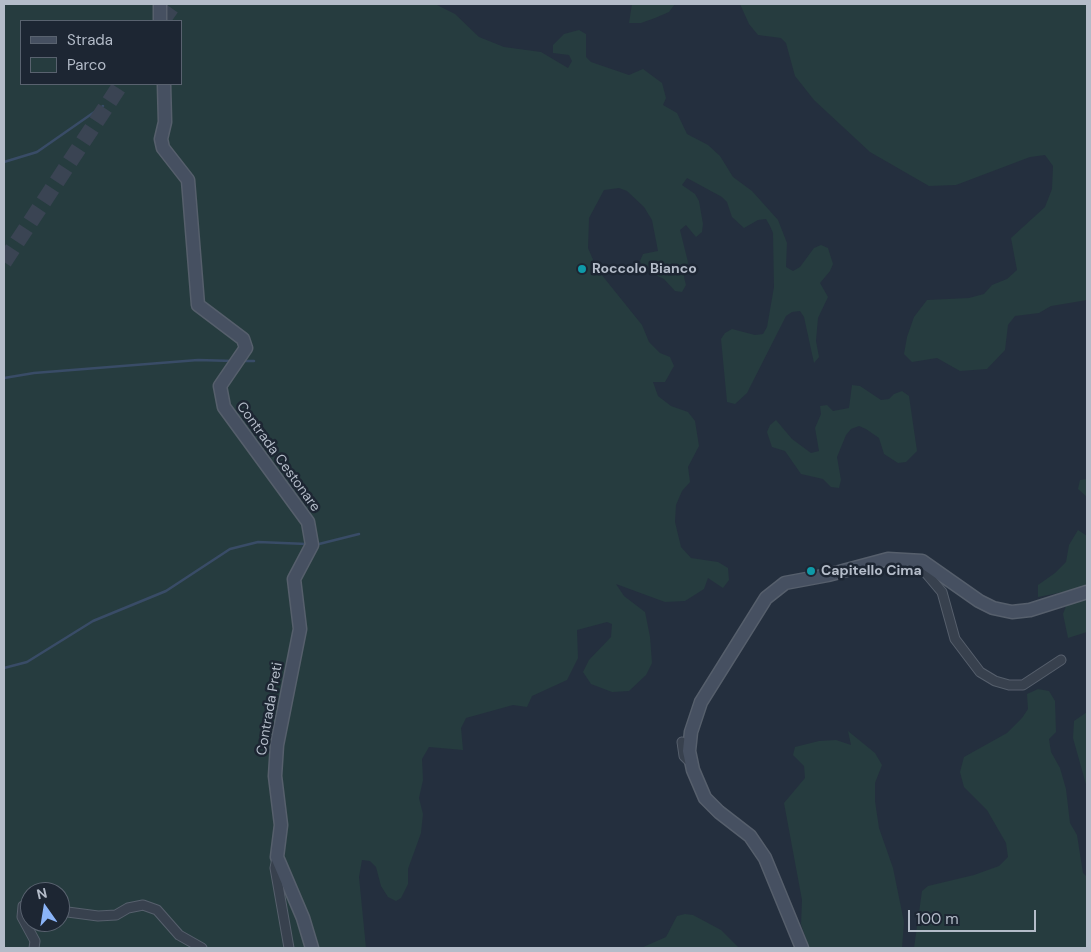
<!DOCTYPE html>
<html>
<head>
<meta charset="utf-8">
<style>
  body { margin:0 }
  #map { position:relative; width:1091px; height:952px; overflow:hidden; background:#242f3e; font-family:"DM Sans",sans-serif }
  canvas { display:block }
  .frame { position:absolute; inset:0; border:5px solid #b4bcc9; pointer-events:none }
  .legend { position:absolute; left:20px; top:20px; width:162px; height:65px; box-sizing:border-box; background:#1d2633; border:1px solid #59626f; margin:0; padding:6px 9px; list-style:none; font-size:15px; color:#b4bcc9 }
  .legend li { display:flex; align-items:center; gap:10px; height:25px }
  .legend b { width:25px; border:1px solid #59626f }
  .north { position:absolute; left:20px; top:882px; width:50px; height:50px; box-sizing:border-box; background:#1d2633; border:1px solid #59626f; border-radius:50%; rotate:347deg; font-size:14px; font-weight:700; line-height:20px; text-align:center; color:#b4bcc9 }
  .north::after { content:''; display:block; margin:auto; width:18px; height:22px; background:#8ab4f8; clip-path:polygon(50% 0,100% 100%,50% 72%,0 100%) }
  .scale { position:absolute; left:908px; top:910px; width:128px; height:22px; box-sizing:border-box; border:2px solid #b4bcc9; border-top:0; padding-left:6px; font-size:15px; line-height:18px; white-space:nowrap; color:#b4bcc9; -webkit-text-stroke:4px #1d2633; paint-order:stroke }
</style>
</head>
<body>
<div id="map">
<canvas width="1091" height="952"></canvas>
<div class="frame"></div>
<ul class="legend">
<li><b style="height:6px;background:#465061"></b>Strada</li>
<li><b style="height:14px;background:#263c3f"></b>Parco</li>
</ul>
<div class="north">N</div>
<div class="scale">100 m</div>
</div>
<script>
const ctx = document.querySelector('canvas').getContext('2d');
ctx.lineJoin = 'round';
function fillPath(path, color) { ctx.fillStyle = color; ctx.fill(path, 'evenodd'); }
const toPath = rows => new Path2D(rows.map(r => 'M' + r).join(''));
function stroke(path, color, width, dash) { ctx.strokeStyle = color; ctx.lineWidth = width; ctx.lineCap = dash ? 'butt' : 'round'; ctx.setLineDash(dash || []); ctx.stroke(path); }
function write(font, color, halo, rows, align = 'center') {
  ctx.font = font + ' "DM Sans",sans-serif'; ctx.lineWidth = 5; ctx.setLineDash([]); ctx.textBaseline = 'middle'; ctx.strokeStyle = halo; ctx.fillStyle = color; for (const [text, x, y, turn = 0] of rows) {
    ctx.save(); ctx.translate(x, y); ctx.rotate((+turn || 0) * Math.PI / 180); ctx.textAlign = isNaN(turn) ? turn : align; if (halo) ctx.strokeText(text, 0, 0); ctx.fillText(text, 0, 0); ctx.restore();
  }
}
const green = toPath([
  [4,4,435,4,455,14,479,37,504,47,541,52,568,68,572,61,569,55,553,53,553,45,564,34,579,30,586,34,586,57,591,62,629,75,643,69,662,83,666,98,663,105,677,113,687,134,708,145,720,156,733,177,752,191,778,220,787,243,786,267,793,271,800,267,814,248,821,245,828,248,833,264,830,271,820,283,828,297,818,318,816,341,819,357,814,363,804,317,800,311,792,312,786,316,747,393,735,404,727,402,721,339,725,333,732,329,755,335,763,334,767,327,774,287,773,233,770,226,766,219,758,220,744,228,732,217,727,202,722,197,687,178,682,185,695,194,699,201,703,224,702,232,696,237,686,225,680,230,688,262,684,277,686,285,682,292,675,291,664,279,643,269,640,261,643,254,658,251,652,220,644,207,627,191,619,188,604,190,589,218,588,248,597,269,642,325,649,342,660,353,670,357,674,366,665,382,653,382,658,396,671,406,688,412,695,421,699,446,688,467,690,482,682,491,676,505,675,522,681,547,691,558,718,562,728,568,729,580,723,588,708,578,704,589,685,601,665,602,616,584,624,596,645,612,650,637,652,663,646,675,629,691,612,692,591,684,583,672,589,660,611,637,612,624,607,622,577,630,578,658,567,680,532,696,527,707,513,705,466,718,461,728,463,750,429,747,422,759,423,780,419,798,423,814,421,833,408,869,408,884,401,898,396,901,388,897,381,886,376,867,370,861,362,860,359,877,366,948,4,948],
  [21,21,181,21,181,84,21,84],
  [30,892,60,892,60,922,30,922],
  [632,4,675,4,669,12,655,18,641,23,629,23],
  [740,4,1087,4,1087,300,1051,306,1039,313,1015,316,1008,325,1005,350,987,369,960,371,937,358,912,362,904,354,907,337,914,317,927,300,969,298,984,294,992,285,1007,279,1017,270,1011,238,1045,207,1052,189,1053,166,1045,155,1030,157,956,185,929,186,870,152,814,100,795,76,786,43,781,38,758,35,749,24],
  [852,385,860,386,881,400,889,399,894,394,902,391,909,396,917,451,906,462,898,463,884,454,879,438,866,429,859,426,851,429,846,435,837,457,841,480,839,488,831,487,823,479,801,474,785,451,772,447,767,432,770,425,776,420,792,439,811,453,819,451,815,428,821,414,820,406,827,405,833,411,849,408],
  [1087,479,1087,497,1078,489,1080,480],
  [1078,530,1087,536,1087,632,1068,638,1063,614,1068,601,1068,591,1038,597,1038,585,1055,573,1066,562,1069,545],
  [1038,689,1049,691,1055,701,1056,732,1049,739,1051,752,1060,768,1066,789,1070,823,1077,835,1083,873,1087,877,1087,948,914,948,922,891,928,886,974,875,999,866,1008,857,1006,843,987,810,964,787,960,772,964,757,1007,733,1022,718,1028,709,1027,694],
  [1087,712,1087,788,1073,738,1074,721],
  [848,731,875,753,882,765,875,783,875,801,879,828,893,868,904,922,902,948,809,948,801,924,802,900,784,803,805,778,804,766,793,755,795,747,819,741,836,740,851,745],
  [685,914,693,915,721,930,739,948,641,948,666,937,677,916]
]);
const stream = toPath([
  [4,162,37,152,103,106],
  [243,361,254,361],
  [4,378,34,373,198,360,233,361],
  [315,545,359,534],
  [4,668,27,662,93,621,166,591,230,549,258,542,307,544]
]);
const highwayTunnel = toPath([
  [162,21,174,4],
  [4,262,121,84]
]);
const street = toPath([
  [920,566,942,592,955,639,980,672,995,681,1009,685,1023,685,1061,660],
  [682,742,684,756,688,760],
  [277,858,275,868,289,948],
  [30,904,23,906,22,917,35,941,34,948],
  [60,911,98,916,116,915,128,908,143,905,157,910,179,935,202,948]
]);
const secondary = toPath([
  [160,4,160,21],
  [164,84,165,122,161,139,163,148,188,180,198,305,243,339,246,348,220,386,224,407,308,522,312,545,294,579,300,629,277,745,275,776,281,825,277,857,303,918,312,948],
  [802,948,765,858,750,836,719,812,705,798,693,770,689,751,691,732,701,702,766,598,785,583,828,575,888,559,922,561,979,601,993,608,1012,612,1030,610,1087,592]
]);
const markers = [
  [582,269,5,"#0f9aa8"],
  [811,571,5,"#0f9aa8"]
];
const poiNames = [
  ["Roccolo Bianco",592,269],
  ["Capitello Cima",821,571]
];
const streetNames = [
  ["Contrada Cestonare",278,457,54],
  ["Contrada Preti",270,709,-80]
];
fillPath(green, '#263c3f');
stroke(stream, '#394c67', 2.5);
stroke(highwayTunnel, '#3a4453', 16, [16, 8]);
stroke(street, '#565f6c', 11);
stroke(secondary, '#565f6c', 15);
stroke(street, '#38414e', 9);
stroke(secondary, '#465061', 12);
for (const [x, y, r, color] of markers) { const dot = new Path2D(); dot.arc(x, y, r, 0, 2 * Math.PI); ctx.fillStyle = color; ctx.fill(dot); stroke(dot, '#1d2633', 2); }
write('bold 14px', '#b4bcc9', '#1d2633', poiNames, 'left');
write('14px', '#b4bcc9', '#1d2633', streetNames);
</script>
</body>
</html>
